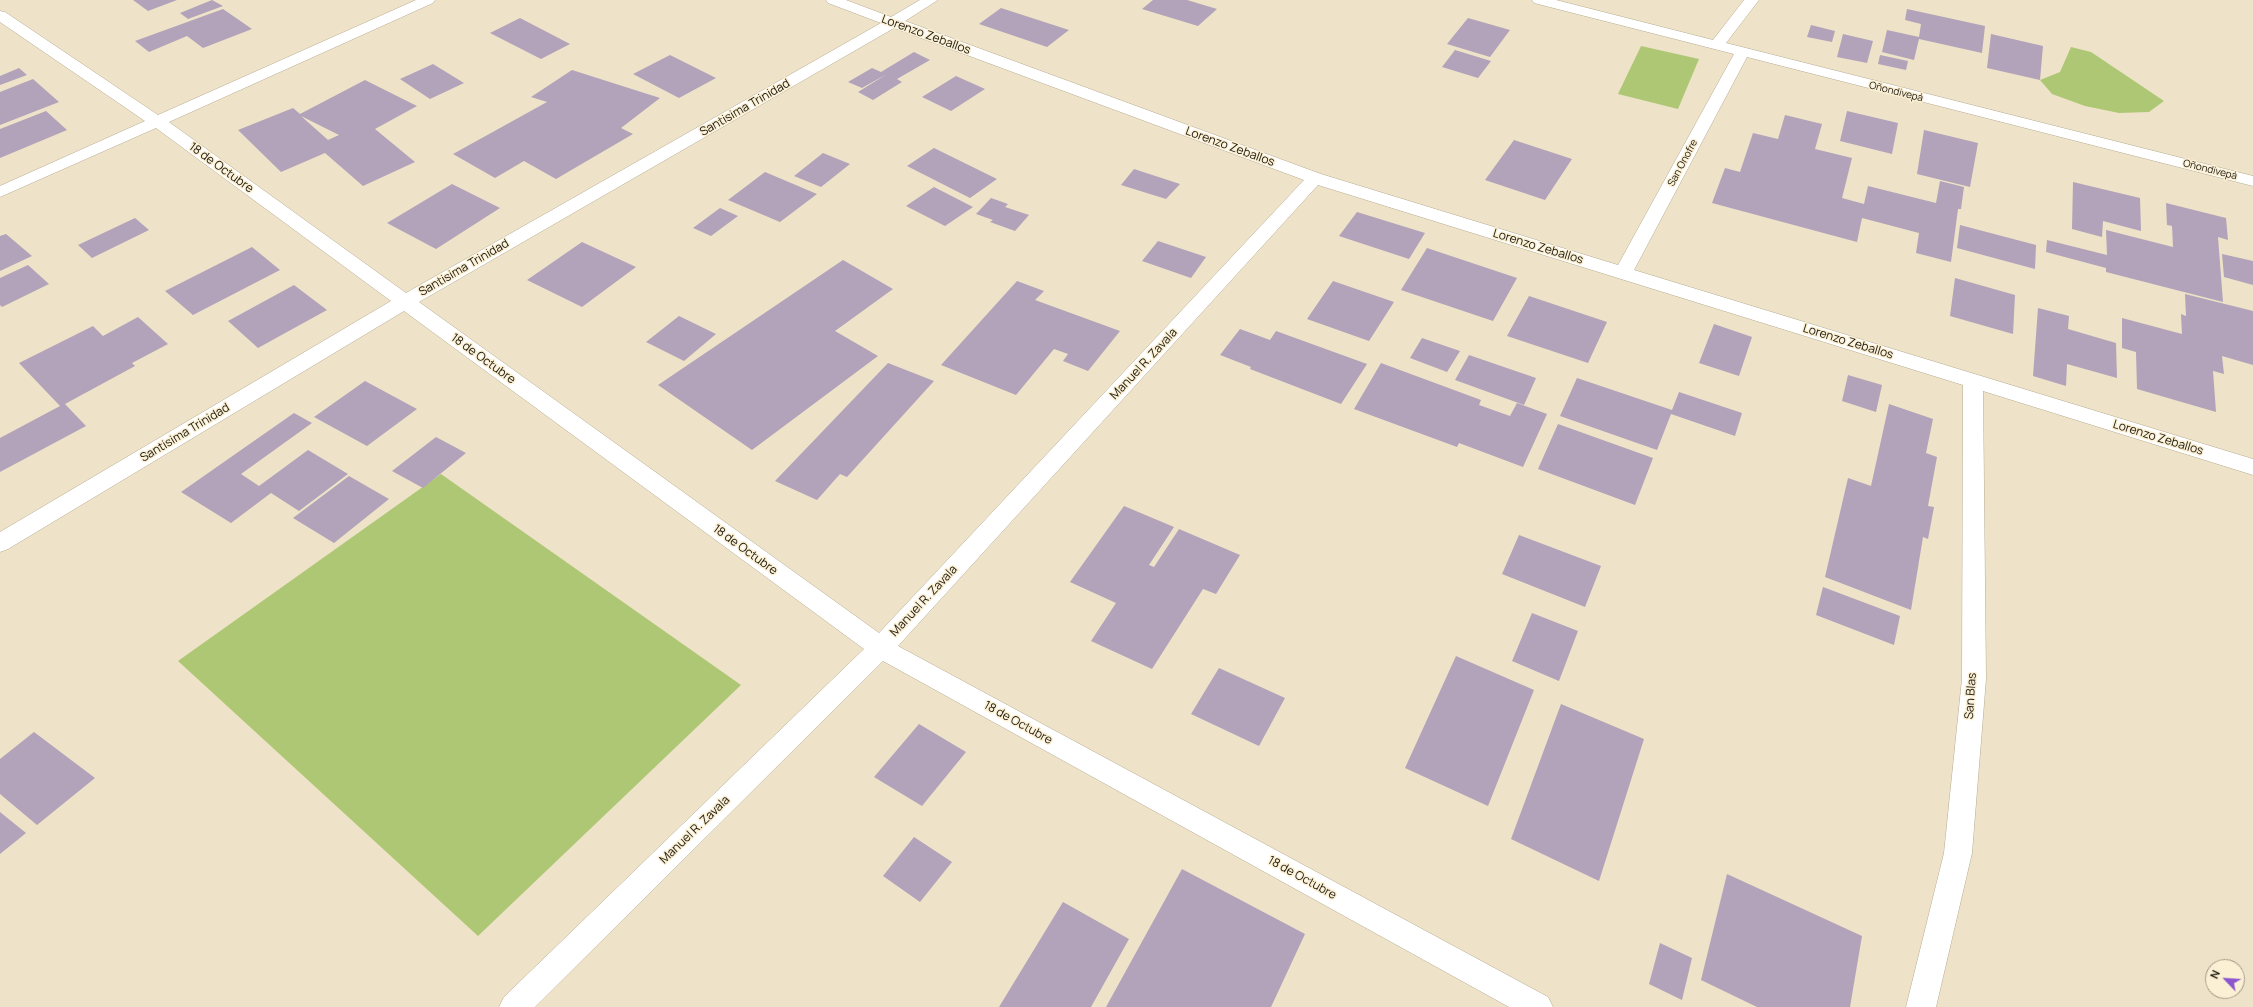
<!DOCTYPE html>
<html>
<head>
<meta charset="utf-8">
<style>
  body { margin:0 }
  #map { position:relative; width:2253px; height:1007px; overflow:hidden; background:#eee3c8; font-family:Manrope,sans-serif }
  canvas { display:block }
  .north { position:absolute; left:2205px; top:959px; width:40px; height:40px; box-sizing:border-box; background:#fbf0d4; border:1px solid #a29a86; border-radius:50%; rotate:295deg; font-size:11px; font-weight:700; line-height:16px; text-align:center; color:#1d1910 }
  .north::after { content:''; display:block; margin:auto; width:14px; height:18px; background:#8b56ce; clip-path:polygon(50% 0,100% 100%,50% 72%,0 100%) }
</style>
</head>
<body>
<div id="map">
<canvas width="2253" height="1007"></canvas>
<div class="north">N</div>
</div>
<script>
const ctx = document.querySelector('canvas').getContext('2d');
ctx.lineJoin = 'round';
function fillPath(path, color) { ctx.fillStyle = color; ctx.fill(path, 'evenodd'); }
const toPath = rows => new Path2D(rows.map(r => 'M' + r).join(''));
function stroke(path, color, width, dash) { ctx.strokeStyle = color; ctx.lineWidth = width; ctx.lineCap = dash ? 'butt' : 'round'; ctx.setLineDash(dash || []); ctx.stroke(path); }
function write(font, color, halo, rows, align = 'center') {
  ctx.font = font + ' Manrope,sans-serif'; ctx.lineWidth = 3; ctx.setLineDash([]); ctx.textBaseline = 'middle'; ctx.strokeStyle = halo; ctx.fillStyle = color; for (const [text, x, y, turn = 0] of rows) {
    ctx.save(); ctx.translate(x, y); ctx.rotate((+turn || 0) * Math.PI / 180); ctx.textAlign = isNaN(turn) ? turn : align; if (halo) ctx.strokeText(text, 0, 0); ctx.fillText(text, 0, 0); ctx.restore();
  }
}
const green = toPath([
  [1641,46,1699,59,1678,109,1618,94],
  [2071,47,2091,52,2164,101,2149,112,2119,113,2085,106,2052,94,2040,80,2060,72],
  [441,474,741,685,478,936,178,661]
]);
const building = toPath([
  [133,0,177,0,148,11],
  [212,0,223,6,188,19,180,13],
  [1153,0,1187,0,1217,9,1198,26,1142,9],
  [1001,8,1069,30,1047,47,979,24],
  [223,9,252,29,203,48,187,36,149,52,135,41],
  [1907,9,1985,26,1982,53,1919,39,1914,60,1882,52,1887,30,1919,37,1921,24,1905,20],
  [520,18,570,44,541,59,490,33],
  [1468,18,1510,30,1490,57,1447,44],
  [1811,25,1835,31,1832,42,1807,37],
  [1843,34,1873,41,1867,63,1837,57],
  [1991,34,2043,46,2040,80,1987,68],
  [1455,50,1491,61,1478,78,1442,67],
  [914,52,930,60,897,79,902,82,873,100,858,92,887,74,862,88,848,82,872,68,881,72],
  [670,55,716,78,679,98,633,74],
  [1880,55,1908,61,1906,70,1878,64],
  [433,64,464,83,430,99,400,79],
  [19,68,27,75,0,85,0,76],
  [572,70,660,98,621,128,633,134,556,179,524,161,495,178,453,154,547,102,531,97],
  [956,76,985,89,951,111,922,97],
  [33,79,59,102,0,125,0,92],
  [365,80,417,106,375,129,415,162,363,186,325,153,281,172,238,130,293,108,300,114],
  [301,116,339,135,328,140],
  [46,111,67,130,0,158,0,129],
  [1847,111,1898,123,1892,154,1840,141],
  [1785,115,1822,124,1815,149,1852,158,1842,198,1864,204,1868,186,1936,203,1940,181,1964,187,1961,209,1958,209,1951,262,1916,253,1919,233,1862,218,1857,242,1712,203,1725,168,1740,172,1753,133,1778,139],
  [1924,130,1978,143,1970,187,1917,174],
  [1514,140,1572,159,1545,200,1485,180],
  [934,148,997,179,970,198,907,166],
  [823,153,850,164,821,187,794,176],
  [1134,169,1180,184,1166,199,1121,185],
  [765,172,817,194,780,222,728,200],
  [2073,182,2140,198,2141,231,2103,221,2102,237,2072,229],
  [452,184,500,208,436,249,387,223],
  [934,187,973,207,945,226,906,206],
  [991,198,1008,204,1005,207,1029,215,1015,231,990,222,993,220,976,214],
  [2166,203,2226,218,2228,240,2218,237,2223,302,2106,272,2106,268,2046,252,2047,240,2107,255,2106,230,2173,247,2172,226,2167,225],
  [720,208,738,216,711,236,693,228],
  [1357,212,1425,233,1409,259,1339,236],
  [135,218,149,230,92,258,78,245],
  [1960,225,2036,245,2035,269,1957,248],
  [6,234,32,256,0,271,0,236],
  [1158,241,1206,257,1191,278,1142,261],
  [582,242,636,267,582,307,527,280],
  [252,247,280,270,193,315,165,291],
  [1427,248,1517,278,1493,321,1401,290],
  [2222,254,2253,261,2253,285,2224,277],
  [843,260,893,289,835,331,878,356,752,450,658,385],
  [28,265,49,284,2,307,0,305,0,278],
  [1955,278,2015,295,2013,334,1950,316],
  [1017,281,1044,291,1035,300,1120,331,1088,371,1063,361,1068,354,1054,349,1016,395,941,365],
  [1333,281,1394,302,1369,341,1307,319],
  [294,285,327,310,258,348,228,321],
  [2185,294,2253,311,2253,365,2222,356,2224,374,2213,371,2216,412,2137,389,2136,352,2122,348,2122,318,2182,334,2181,314,2186,316],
  [1529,296,1607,322,1588,363,1507,336],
  [2038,308,2069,316,2068,329,2116,343,2117,378,2067,364,2066,386,2033,376],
  [679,316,716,334,684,361,646,342],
  [138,317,168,344,132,363,135,366,65,404,86,426,0,472,0,438,60,406,19,363,93,326,103,336],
  [1714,324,1752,337,1739,376,1699,363],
  [1240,329,1270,340,1276,331,1367,364,1341,404,1250,369,1251,367,1220,355],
  [1422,338,1460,351,1447,372,1410,358],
  [1469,355,1536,378,1524,405,1455,380],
  [888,363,934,381,847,477,840,474,817,500,775,481],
  [1381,363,1481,400,1479,405,1510,416,1517,403,1547,414,1523,467,1459,443,1457,447,1354,409],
  [1848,375,1882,385,1876,412,1842,401],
  [1577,378,1672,410,1679,392,1742,413,1735,436,1671,414,1657,450,1560,416],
  [365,381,417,409,367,446,314,417],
  [1889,404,1933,419,1926,453,1937,457,1928,506,1934,507,1928,539,1923,537,1911,610,1825,577,1848,478,1871,486],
  [294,413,312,423,241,474,259,486,308,450,348,474,299,511,271,493,231,523,181,492],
  [1558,424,1653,458,1635,505,1538,469],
  [436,437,466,453,423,488,392,471],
  [349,476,389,499,334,543,293,518],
  [1124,506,1174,527,1149,565,1154,567,1179,529,1240,555,1216,594,1203,589,1152,669,1091,641,1116,603,1070,582],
  [1519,535,1601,566,1585,607,1502,574],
  [1823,587,1900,616,1894,645,1816,615],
  [1532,613,1578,631,1559,681,1512,661],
  [1456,656,1534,690,1488,806,1405,768],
  [1219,668,1285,698,1259,746,1191,714],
  [1561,704,1644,739,1599,881,1511,839],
  [919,724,966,752,922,806,874,777],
  [34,732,95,778,37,825,0,794,0,759],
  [0,812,26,833,0,854],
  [914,837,952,862,920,902,883,876],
  [1182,869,1305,934,1271,1007,1106,1007],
  [1727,874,1862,936,1850,1007,1757,1007,1701,980],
  [1063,902,1129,939,1091,1007,999,1007],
  [1660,943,1692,958,1682,1000,1649,984]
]);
const minor = toPath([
  [416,0,435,0,433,3,169,122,406,293,881,23,828,3,826,0,846,0,891,17,920,0,938,0,905,21,1321,174,1618,265,1734,54,1534,3,1532,0,1556,0,1713,40,1744,0,1759,0,1726,43,2253,176,2253,186,1747,57,1634,270,2253,459,2253,475,1983,391,1986,679,1972,853,1936,1007,1906,1007,1944,853,1962,679,1963,385,1318,185,898,646,1548,997,1553,1007,1509,1007,883,661,535,1007,499,1007,504,997,864,649,404,311,8,549,0,552,0,532,391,301,156,128,0,197,0,186,145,121,0,22,0,11,5,12,158,115,416,0],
  [894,28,1304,180,879,633,419,302,894,28]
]);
const farStreetnames = [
  ["Oñondivepá",1896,92,14],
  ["San Onofre",1683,163,-62],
  ["Oñondivepá",2210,170,14]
];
const streetNames = [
  ["Lorenzo Zeballos",926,35,20],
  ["Santisima Trinidad",745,108,-30],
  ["Lorenzo Zeballos",1230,147,20],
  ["18 de Octubre",221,168,36],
  ["Lorenzo Zeballos",1538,247,17],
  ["Santisima Trinidad",464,268,-30],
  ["Lorenzo Zeballos",1848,342,17],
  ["18 de Octubre",483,359,36],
  ["Manuel R. Zavala",1144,364,-47],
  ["Santisima Trinidad",185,433,-31],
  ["Lorenzo Zeballos",2158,438,17],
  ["18 de Octubre",745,550,36],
  ["Manuel R. Zavala",924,601,-47],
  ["San Blas",1971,696,-86],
  ["18 de Octubre",1018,723,29],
  ["Manuel R. Zavala",695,830,-44],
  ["18 de Octubre",1302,878,29]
];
fillPath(green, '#aec774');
fillPath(building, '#b2a2ba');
stroke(minor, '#b6ab92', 1);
fillPath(minor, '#fff');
write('10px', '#1d1910', '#fbf0d4', farStreetnames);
write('12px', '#1d1910', '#fbf0d4', streetNames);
</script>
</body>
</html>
